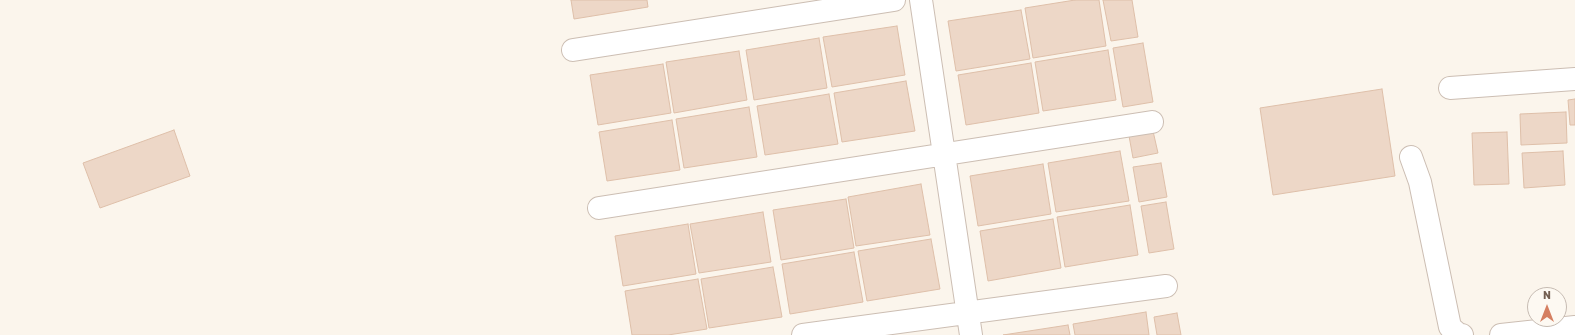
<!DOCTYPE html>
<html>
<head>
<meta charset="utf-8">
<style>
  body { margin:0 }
  #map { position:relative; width:1575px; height:335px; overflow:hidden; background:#fbf5ec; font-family:Rubik,sans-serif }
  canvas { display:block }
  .north { position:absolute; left:1527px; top:287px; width:40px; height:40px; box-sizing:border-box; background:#fdf9f2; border:1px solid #c6bbb2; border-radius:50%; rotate:0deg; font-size:11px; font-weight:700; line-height:16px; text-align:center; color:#735f51 }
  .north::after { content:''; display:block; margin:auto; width:14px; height:18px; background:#d57f61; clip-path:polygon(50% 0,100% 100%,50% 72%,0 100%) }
</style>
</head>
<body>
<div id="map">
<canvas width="1575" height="335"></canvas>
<div class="north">N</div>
</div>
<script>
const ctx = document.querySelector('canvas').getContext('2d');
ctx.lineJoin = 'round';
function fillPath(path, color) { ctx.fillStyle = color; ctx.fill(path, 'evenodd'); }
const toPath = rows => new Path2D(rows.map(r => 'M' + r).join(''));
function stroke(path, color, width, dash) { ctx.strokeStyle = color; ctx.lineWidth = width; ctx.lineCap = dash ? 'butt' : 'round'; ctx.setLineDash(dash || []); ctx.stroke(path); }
const building = toPath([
  [571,0,647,0,648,7,574,19,571,0],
  [1075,0,1099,0,1106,46,1033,58,1025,8,1075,0],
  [1103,0,1132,0,1138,37,1111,41,1103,0],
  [1021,10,1030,59,956,71,948,21,1021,10],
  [897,26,905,75,832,87,823,37,897,26],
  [819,38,827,88,754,100,746,50,819,38],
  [1143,43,1153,102,1123,107,1113,48,1143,43],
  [1108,50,1116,100,1043,111,1035,62,1108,50],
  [739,51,747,100,674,113,666,62,739,51],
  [1031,63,1039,113,966,125,958,75,1031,63],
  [663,64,671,113,598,125,590,75,663,64],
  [906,81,915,131,842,142,834,93,906,81],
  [1382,89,1395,176,1273,195,1260,108,1382,89],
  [829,94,838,144,765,155,757,106,829,94],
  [1575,99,1575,125,1570,125,1568,100,1575,99],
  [749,107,757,157,684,168,676,119,749,107],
  [1566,112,1567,143,1521,145,1520,114,1566,112],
  [672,120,680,170,607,181,599,132,672,120],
  [174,130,190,176,100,208,83,163,174,130],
  [1153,131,1158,153,1133,158,1129,136,1153,131],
  [1507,132,1509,184,1474,185,1472,133,1507,132],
  [1120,151,1129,201,1056,212,1048,163,1120,151],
  [1563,151,1565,185,1524,188,1522,153,1563,151],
  [1161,163,1167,197,1139,202,1133,167,1161,163],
  [1043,164,1051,214,978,226,970,176,1043,164],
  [921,184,930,235,856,246,848,197,921,184],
  [846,199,854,248,781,260,773,210,846,199],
  [1166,202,1174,249,1149,253,1141,206,1166,202],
  [1130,205,1138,255,1065,267,1057,217,1130,205],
  [763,212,771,262,699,273,690,224,763,212],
  [1053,219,1061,268,988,281,980,231,1053,219],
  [688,224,696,274,623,286,615,236,688,224],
  [931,239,940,289,867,301,858,251,931,239],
  [854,252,863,302,790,314,782,264,854,252],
  [773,267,782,317,709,328,701,279,773,267],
  [698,279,707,329,668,335,632,335,625,291,698,279],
  [1146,312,1149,335,1075,335,1073,324,1146,312],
  [1177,313,1181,335,1157,335,1154,317,1177,313],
  [1068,325,1070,335,1003,335,1068,325]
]);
const minor = toPath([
  [921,0,971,335],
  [573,50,894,0],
  [1450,88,1575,79],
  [1411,157,1420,182,1450,327,1459,335,1462,335],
  [599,208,1152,122],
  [803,335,1166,286],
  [1501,335,1575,327]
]);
fillPath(building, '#edd7c7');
stroke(building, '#debfa9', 1);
stroke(minor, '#ccbeb3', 24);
stroke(minor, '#fff', 22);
</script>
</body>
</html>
